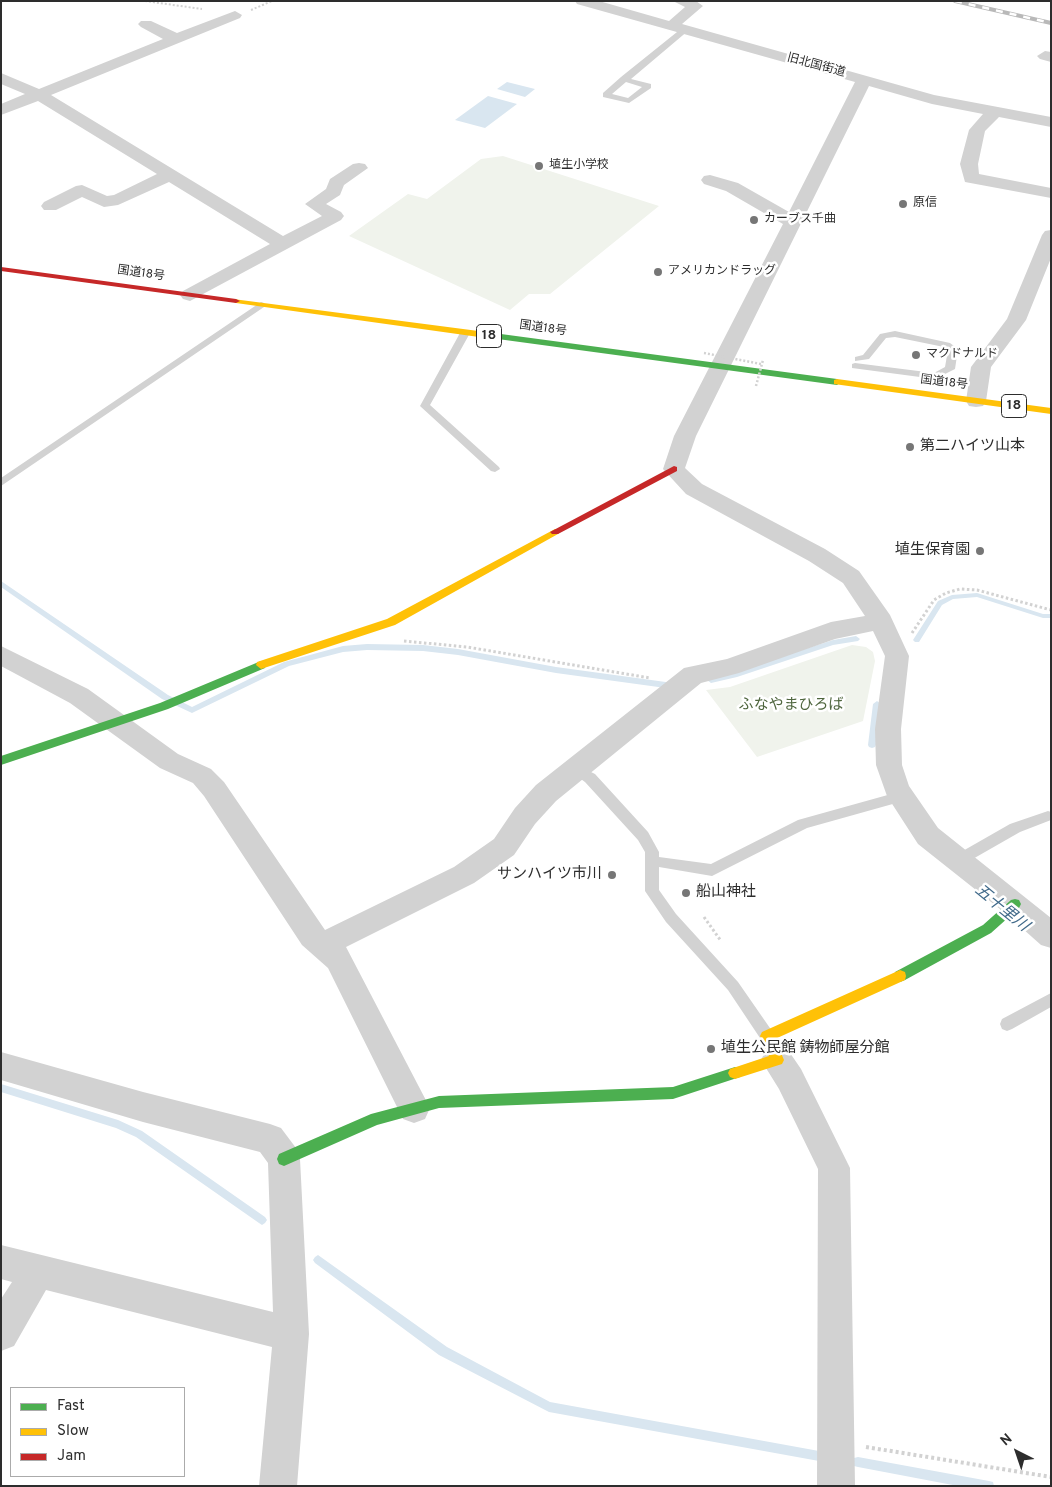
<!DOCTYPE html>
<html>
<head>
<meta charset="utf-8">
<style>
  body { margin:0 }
  #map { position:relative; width:1052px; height:1487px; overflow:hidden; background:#fff; font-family:Overpass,sans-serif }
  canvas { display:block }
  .frame { position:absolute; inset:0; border:2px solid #2d2d2d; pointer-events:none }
  .legend { position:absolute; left:10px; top:1387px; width:175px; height:90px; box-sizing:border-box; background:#fff; border:1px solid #ababab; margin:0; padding:6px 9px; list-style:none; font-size:15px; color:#2d2d2d }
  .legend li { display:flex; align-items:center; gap:10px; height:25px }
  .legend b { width:25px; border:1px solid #ababab }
  .north { position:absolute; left:992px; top:1427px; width:50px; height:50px; -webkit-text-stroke:4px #fff; paint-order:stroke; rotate:319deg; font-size:14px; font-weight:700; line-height:20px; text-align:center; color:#2d2d2d }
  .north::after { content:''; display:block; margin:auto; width:18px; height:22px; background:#2d2d2d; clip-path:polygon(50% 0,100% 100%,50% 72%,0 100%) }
</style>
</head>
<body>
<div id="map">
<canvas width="1052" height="1487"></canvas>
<div class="frame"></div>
<ul class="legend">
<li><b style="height:6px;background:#4caf50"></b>Fast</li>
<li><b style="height:6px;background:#ffc107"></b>Slow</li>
<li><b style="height:6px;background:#c62828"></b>Jam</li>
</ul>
<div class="north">N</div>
</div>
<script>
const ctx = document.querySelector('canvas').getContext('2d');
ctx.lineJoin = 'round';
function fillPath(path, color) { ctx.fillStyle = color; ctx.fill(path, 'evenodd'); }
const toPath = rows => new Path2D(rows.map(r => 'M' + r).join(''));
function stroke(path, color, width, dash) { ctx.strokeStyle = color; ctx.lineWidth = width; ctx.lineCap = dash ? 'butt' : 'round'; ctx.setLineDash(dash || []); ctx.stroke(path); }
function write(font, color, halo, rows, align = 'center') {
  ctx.font = font + ' Overpass,"Noto Sans JP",sans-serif'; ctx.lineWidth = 5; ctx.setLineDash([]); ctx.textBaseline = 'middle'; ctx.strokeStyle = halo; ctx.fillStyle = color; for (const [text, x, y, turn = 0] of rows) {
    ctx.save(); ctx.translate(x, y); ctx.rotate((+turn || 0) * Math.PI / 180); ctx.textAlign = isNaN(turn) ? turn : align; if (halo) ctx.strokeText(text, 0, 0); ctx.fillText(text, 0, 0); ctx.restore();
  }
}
const green = toPath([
  [503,156,659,206,550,294,529,294,510,310,349,236,408,194,427,199,481,159],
  [852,645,866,647,873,652,875,661,863,721,757,757,706,690,730,687]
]);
const water = toPath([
  [507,82,535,89,525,97,497,89],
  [488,96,517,104,485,128,455,120]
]);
const stream = toPath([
  [1,581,168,695,192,707,284,662,343,646,367,644,423,645,458,649,556,667,673,683,677,686,673,689,556,673,458,655,423,651,367,650,343,652,289,666,192,713,162,699,1,587,1,581],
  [977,593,1043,614,1051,614,1051,618,1043,618,977,597,953,599,942,605,919,642,915,642,913,640,938,601,952,595,977,593],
  [856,636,860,639,858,641,833,645,737,677,711,683,707,680,708,678,737,671,833,640,856,636],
  [877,701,881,704,876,745,875,747,872,748,869,747,868,745,873,704,877,701],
  [1,1084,118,1120,142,1131,265,1217,267,1220,265,1223,262,1225,259,1223,136,1137,116,1128,1,1092,1,1084],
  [318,1255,447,1347,550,1402,819,1451,823,1452,824,1456,823,1460,819,1461,549,1412,439,1355,315,1263,313,1260,315,1257,318,1255],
  [858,1457,989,1481,993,1482,994,1486,958,1486,858,1467,854,1466,853,1462,854,1458,858,1457]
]);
const pathFar2 = toPath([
  [145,1,202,9],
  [251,10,272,1]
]);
const pathFar1 = toPath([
  [912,633,934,600,946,593,960,589,977,590,1051,610],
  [404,641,467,647,650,678],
  [704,917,721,941]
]);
const path = toPath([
  [866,1447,1051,1477]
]);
const lane = toPath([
  [682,28,689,30,631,79,651,84,651,88,629,103,603,97,603,93,621,77,682,28],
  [626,82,642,87,628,98,612,94,626,82],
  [261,302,264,303,264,307,1,486,1,478,261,302],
  [465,330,470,333,430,405,499,467,500,469,495,472,491,471,420,406,460,333,465,330],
  [895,331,950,343,958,349,955,369,935,379,852,368,852,364,855,363,934,373,945,367,948,350,944,347,895,337,886,338,869,359,855,361,855,357,863,355,880,334,895,331],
  [575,764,595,774,648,832,659,852,659,857,711,864,798,820,902,791,907,792,908,796,907,800,807,828,712,876,659,867,659,890,676,914,738,982,772,1031,774,1036,772,1041,767,1043,762,1041,728,990,666,922,645,891,645,852,638,840,585,782,571,772,569,769,571,766,575,764],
  [1048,811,1051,812,1051,820,1020,832,964,864,959,865,954,864,952,860,954,856,1010,824,1048,811],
  [1051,993,1051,1007,1012,1029,1007,1031,1002,1029,1000,1024,1002,1019,1051,993]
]);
const street = toPath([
  [575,1,599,1,669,21,685,7,673,1,696,1,703,6,682,24,934,95,1051,117,1051,127,999,117,985,131,978,164,979,174,1051,188,1051,198,965,182,960,164,969,130,983,114,932,104,869,86,696,436,685,468,702,484,825,549,859,571,890,615,909,656,901,729,902,765,909,786,938,828,1051,918,1051,948,1041,945,1005,913,918,844,887,796,876,765,875,729,885,656,873,631,835,639,739,673,701,683,556,801,535,824,514,855,474,883,346,947,430,1108,425,1119,414,1123,403,1119,328,968,302,945,204,796,193,783,160,768,70,703,1,666,1,646,88,689,178,754,211,769,224,782,325,930,454,867,494,839,515,808,536,785,684,668,727,659,831,622,865,616,843,583,809,561,686,494,663,469,674,436,783,224,726,191,704,184,701,180,704,176,710,175,738,183,789,212,855,82,577,4,575,1],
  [235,11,242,15,240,18,51,95,283,236,322,216,305,204,326,189,330,179,353,164,359,163,365,164,368,168,344,185,340,195,326,204,341,212,344,216,341,220,190,301,183,299,180,295,183,291,270,244,169,182,118,205,104,207,82,197,56,210,44,210,41,206,44,202,76,186,82,185,107,196,114,195,157,174,38,101,1,115,1,104,25,94,1,84,1,73,39,89,163,39,141,27,138,24,141,21,151,21,177,33,235,11],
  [1045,51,1051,52,1051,62,1040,59,1037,56,1045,51],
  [1051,230,1051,258,1026,320,991,367,986,401,983,406,976,407,969,406,966,401,971,367,1007,319,1042,235,1045,231,1051,230],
  [777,1046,788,1050,801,1069,850,1168,855,1486,817,1486,818,1169,779,1089,761,1060,766,1050,777,1046],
  [1,1052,143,1092,270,1124,281,1128,296,1148,300,1159,309,1334,297,1486,259,1486,272,1347,46,1290,14,1346,1,1351,1,1299,12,1282,1,1279,1,1245,273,1312,268,1163,260,1152,143,1122,1,1080,1,1052]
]);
const fast = toPath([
  [486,332,837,379,841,382,837,385,483,337,482,335,486,332],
  [261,661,266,665,265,668,168,709,1,765,1,756,160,703,261,661],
  [1015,899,1019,900,1021,904,1019,908,991,933,905,980,900,982,895,980,894,976,895,972,983,925,1011,900,1015,899],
  [735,1067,740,1069,742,1073,740,1077,673,1099,439,1108,377,1125,284,1166,279,1164,277,1159,279,1154,371,1114,439,1096,673,1087,735,1067]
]);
const slow = toPath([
  [233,299,486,332,490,335,486,338,236,303,232,301,233,299],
  [837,379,1051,408,1051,414,834,384,834,380,837,379],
  [555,529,558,530,560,532,558,534,395,625,261,669,256,665,257,662,387,619,555,529],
  [900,970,905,972,906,976,905,980,775,1039,784,1060,782,1064,735,1079,730,1077,728,1073,730,1069,769,1056,760,1036,762,1032,900,970]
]);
const jam = toPath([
  [1,267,236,299,240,301,236,303,1,271,1,267],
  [674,466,677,467,677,471,558,534,552,534,550,532,674,466]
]);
const rail = toPath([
  [955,1,1051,23]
]);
const pathBridge = toPath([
  [704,353,761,364],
  [756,386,763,360]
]);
const markers = [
  [539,166,5,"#767676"],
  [903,204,5,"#767676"],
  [754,220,5,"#767676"],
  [658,272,5,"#767676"],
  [916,355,5,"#767676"],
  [910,447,5,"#767676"],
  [980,551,5,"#767676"],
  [612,875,5,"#767676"],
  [686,893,5,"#767676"],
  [711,1049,5,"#767676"]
];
const farStreetnames = [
  ["旧北国街道",816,66,15],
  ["国道18号",141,274,8],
  ["国道18号",543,329,8],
  ["国道18号",944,383,7]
];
const farPoinames = [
  ["埴生小学校",549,166],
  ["原信",913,204],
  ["カーブス千曲",764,220],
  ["アメリカンドラッグ",668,272],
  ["マクドナルド",926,355]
];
const shields = [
  [489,336,25],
  [1014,406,25]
];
const shieldNames = [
  ["18",489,336],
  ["18",1014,406]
];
const poiNames = [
  ["第二ハイツ山本",920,447],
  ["埴生保育園",970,551,"right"],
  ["サンハイツ市川",602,875,"right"],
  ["船山神社",696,893],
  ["埴生公民館 鋳物師屋分館",721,1049]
];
const parkNames = [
  ["ふなやまひろば",791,706]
];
const waterNames = [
  ["五十里川",1001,909,39]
];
fillPath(green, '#f0f3ec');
fillPath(water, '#d9e6f0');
fillPath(stream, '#d9e6f0');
stroke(pathFar2, '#d2d2d2', 2, [2, 2]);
stroke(pathFar1, '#d2d2d2', 3, [2.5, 2.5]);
stroke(path, '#d2d2d2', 4, [3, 3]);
fillPath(lane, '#d2d2d2');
fillPath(street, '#d2d2d2');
fillPath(fast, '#4caf50');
fillPath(slow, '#ffc107');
fillPath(jam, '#c62828');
stroke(rail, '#b9b9b9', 4);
stroke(rail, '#fff', 2.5, [7]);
stroke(pathBridge, '#d2d2d2', 2.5, [2, 2]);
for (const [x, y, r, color] of markers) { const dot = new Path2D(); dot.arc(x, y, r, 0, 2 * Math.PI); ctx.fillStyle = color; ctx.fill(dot); stroke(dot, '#fff', 2); }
write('12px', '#2d2d2d', '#fff', farStreetnames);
write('12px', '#2d2d2d', '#fff', farPoinames, 'left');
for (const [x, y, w] of shields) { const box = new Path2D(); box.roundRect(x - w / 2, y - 11.5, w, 23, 4); ctx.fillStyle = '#fff'; ctx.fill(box); stroke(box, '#2d2d2d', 1); }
write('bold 14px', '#2d2d2d', null, shieldNames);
write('15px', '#2d2d2d', '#fff', poiNames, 'left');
write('15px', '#4f663e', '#fff', parkNames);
write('italic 16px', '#416a8a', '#fff', waterNames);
</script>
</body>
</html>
